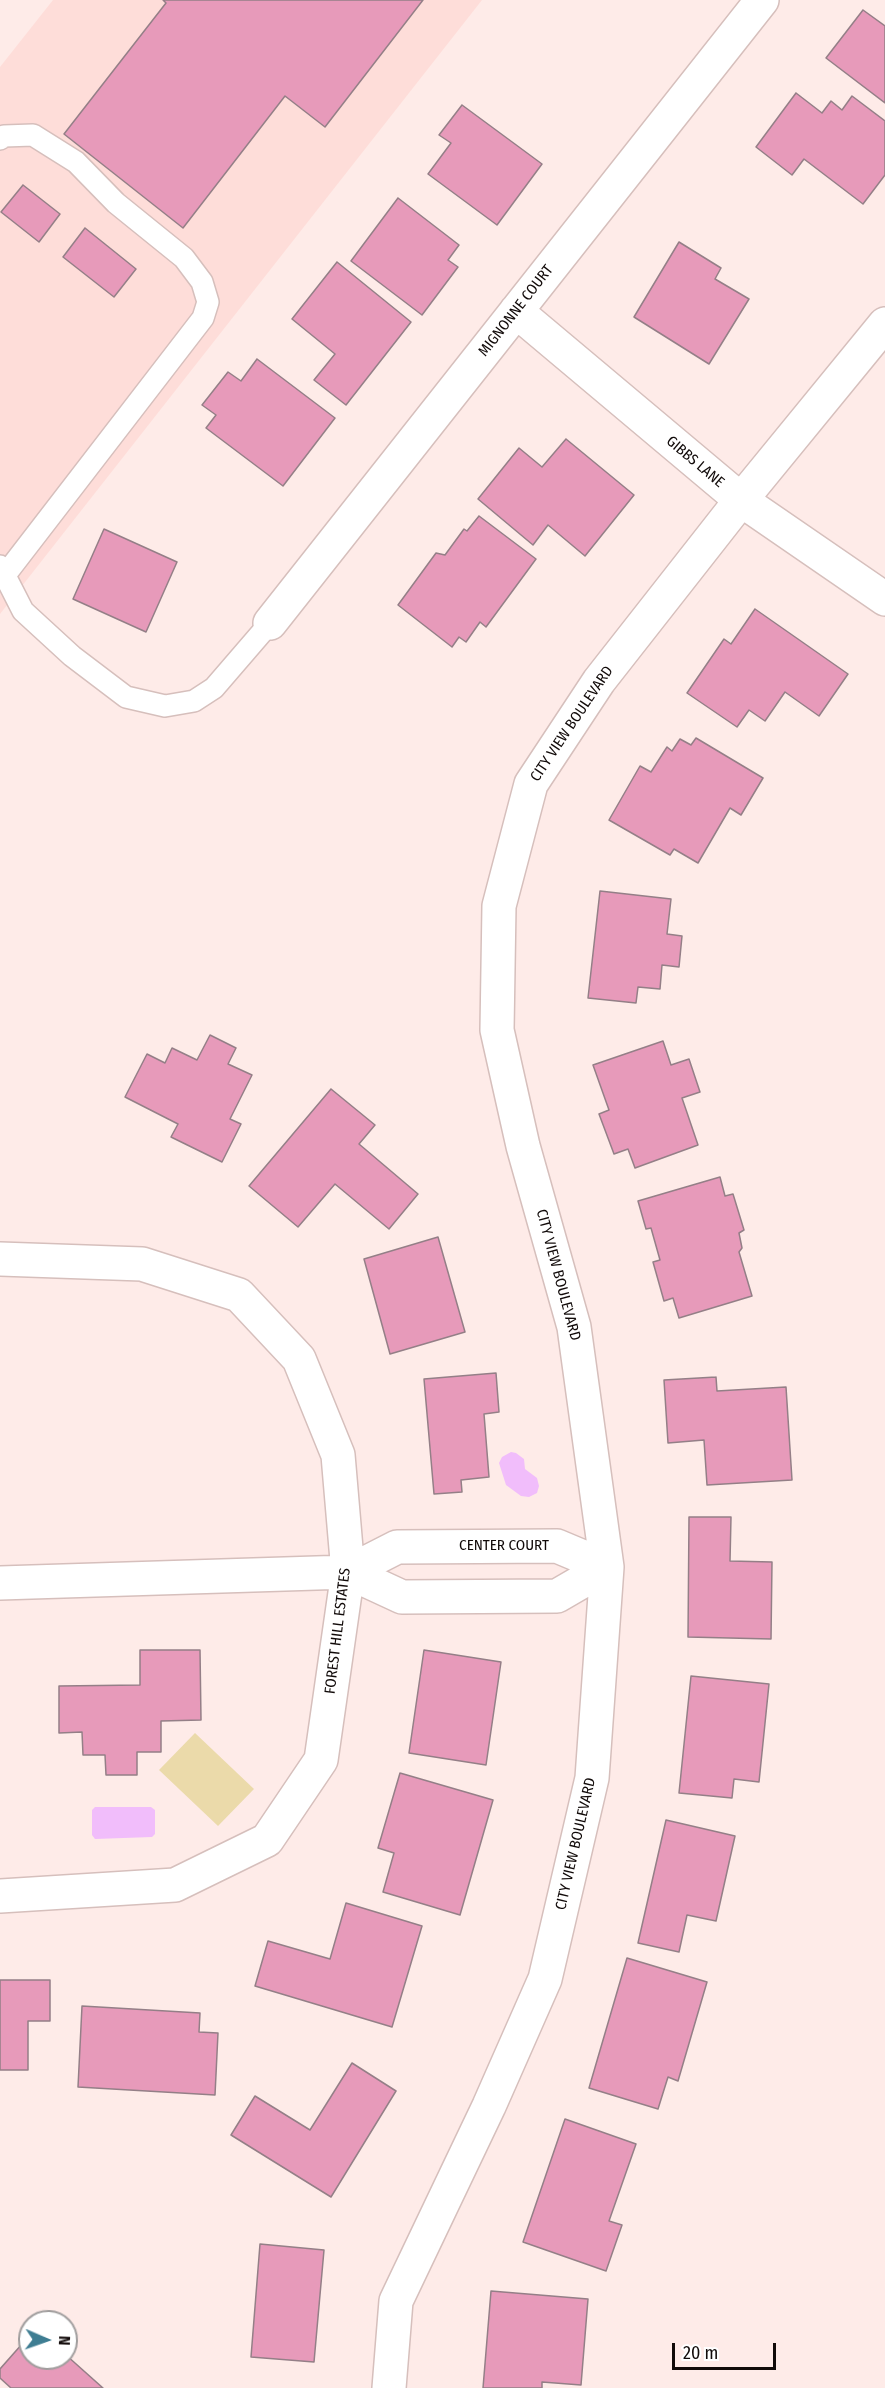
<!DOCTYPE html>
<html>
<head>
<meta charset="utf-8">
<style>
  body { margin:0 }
  #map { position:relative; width:885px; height:2388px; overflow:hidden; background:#feebe8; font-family:"Fira Sans Condensed",sans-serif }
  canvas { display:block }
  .north { position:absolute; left:18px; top:2310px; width:60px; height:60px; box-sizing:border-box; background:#fff; border:2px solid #a09d9d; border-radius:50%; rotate:92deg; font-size:16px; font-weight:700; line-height:24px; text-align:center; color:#110a09 }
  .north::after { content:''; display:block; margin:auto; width:21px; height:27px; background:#3e7d92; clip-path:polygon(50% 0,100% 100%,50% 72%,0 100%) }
  .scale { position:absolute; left:672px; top:2343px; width:104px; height:27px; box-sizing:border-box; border:3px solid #110a09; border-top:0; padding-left:8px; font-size:18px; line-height:21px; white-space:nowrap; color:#110a09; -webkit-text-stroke:4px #fff; paint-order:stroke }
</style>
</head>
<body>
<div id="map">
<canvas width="885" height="2388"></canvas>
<div class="north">N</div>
<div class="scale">20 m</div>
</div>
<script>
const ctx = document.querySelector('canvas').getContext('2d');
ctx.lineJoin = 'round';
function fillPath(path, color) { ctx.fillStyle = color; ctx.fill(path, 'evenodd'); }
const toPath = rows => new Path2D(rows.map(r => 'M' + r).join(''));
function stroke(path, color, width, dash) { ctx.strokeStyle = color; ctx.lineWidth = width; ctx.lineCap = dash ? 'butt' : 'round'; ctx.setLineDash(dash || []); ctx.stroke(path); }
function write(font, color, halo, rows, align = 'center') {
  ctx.font = font + ' "Fira Sans Condensed",sans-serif'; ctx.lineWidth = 5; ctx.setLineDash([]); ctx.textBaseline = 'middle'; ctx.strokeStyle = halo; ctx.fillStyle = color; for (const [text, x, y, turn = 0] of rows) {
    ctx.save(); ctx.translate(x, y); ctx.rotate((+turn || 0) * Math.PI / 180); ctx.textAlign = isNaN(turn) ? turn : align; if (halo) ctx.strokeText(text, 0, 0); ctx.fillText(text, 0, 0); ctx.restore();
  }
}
const built = toPath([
  [53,0,482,0,0,614,0,67]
]);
const green = toPath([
  [195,1733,254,1789,218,1826,159,1770]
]);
const water = toPath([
  [511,1452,516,1453,524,1459,525,1469,537,1478,539,1486,537,1493,529,1497,521,1496,506,1485,499,1463,502,1457],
  [95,1807,151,1807,155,1810,155,1834,152,1837,95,1839,92,1835,92,1810]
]);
const building = toPath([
  [163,0,423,0,325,127,285,96,183,228,64,134,166,3,163,0],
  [863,10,885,26,885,103,826,58,863,10],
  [796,93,822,113,831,101,842,110,852,96,885,121,885,175,863,204,804,159,792,175,756,147,796,93],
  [462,105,542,164,497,225,428,174,451,143,439,135,462,105],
  [23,185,60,214,39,242,1,212,23,185],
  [398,198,459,245,448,260,458,267,422,315,351,261,398,198],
  [85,228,136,269,114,297,63,257,85,228],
  [679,242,721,268,715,279,749,299,709,364,634,317,679,242],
  [337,262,411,322,346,405,314,380,335,354,292,319,337,262],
  [257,359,335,418,283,486,206,428,216,415,202,405,228,372,241,381,257,359],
  [566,439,634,495,585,556,548,525,533,545,478,499,519,448,542,467,566,439],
  [479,516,536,559,486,627,480,622,466,642,459,637,452,647,398,605,436,553,445,555,464,529,467,531,479,516],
  [104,529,177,562,146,632,73,599,104,529],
  [755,609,848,674,819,716,785,692,765,721,749,710,737,727,687,693,724,639,731,644,755,609],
  [696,738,763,778,741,815,730,808,698,863,674,849,670,855,609,820,640,766,651,772,667,747,672,751,680,739,691,745,696,738],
  [600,891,671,899,667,934,682,936,679,967,662,965,660,989,638,987,636,1003,588,998,600,891],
  [210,1035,236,1048,228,1064,252,1075,230,1119,241,1124,222,1162,171,1137,178,1124,125,1097,147,1054,165,1063,172,1048,197,1060,210,1035],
  [663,1041,671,1065,689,1059,700,1092,682,1098,698,1145,635,1168,628,1149,614,1154,599,1114,609,1110,593,1065,663,1041],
  [331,1089,375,1125,359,1144,418,1194,389,1229,335,1184,298,1227,249,1186,331,1089],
  [720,1177,725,1196,733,1194,744,1230,739,1233,742,1248,739,1252,752,1296,679,1318,673,1298,664,1301,653,1262,660,1260,651,1228,646,1229,638,1201,720,1177],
  [438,1237,465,1332,390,1354,364,1259,438,1237],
  [496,1373,499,1412,484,1414,489,1477,461,1480,462,1492,434,1494,424,1379,496,1373],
  [716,1377,717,1391,786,1387,792,1480,707,1485,704,1440,668,1443,664,1380,716,1377],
  [689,1517,731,1517,730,1561,772,1562,771,1639,688,1637,689,1517],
  [140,1650,200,1650,201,1720,161,1721,161,1752,137,1752,137,1775,106,1775,105,1755,83,1755,82,1732,59,1733,59,1686,140,1685,140,1650],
  [424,1650,501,1662,486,1765,409,1753,424,1650],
  [691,1676,769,1684,759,1782,734,1779,732,1798,679,1793,691,1676],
  [400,1773,493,1800,460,1915,383,1892,394,1853,378,1848,400,1773],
  [666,1820,735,1836,716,1921,687,1915,679,1952,638,1943,666,1820],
  [346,1903,422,1926,392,2027,255,1986,268,1941,330,1959,346,1903],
  [627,1958,707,1982,678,2081,668,2077,658,2109,589,2088,627,1958],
  [0,1980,50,1980,50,2021,28,2021,28,2070,0,2070,0,1980],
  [82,2006,200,2013,199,2032,218,2033,215,2095,78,2087,82,2006],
  [352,2063,396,2091,331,2197,231,2135,255,2096,310,2130,352,2063],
  [565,2119,636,2144,609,2221,622,2225,606,2271,523,2242,565,2119],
  [260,2244,324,2250,314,2362,251,2357,260,2244],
  [491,2291,588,2299,581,2385,542,2382,542,2388,483,2388,491,2291],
  [30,2335,30,2358,66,2358,66,2355,103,2388,11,2388,0,2378,0,2369,30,2335]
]);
const lane = toPath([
  [0,139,4,136,33,135,76,162,116,203,184,258,202,282,208,302,203,318,5,575],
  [0,566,23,611,72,656,126,697,165,706,194,701,214,688,270,623]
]);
const street = toPath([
  [516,311,741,500,885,599],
  [270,623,762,0],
  [0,1259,142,1264,239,1295,299,1359,338,1455,348,1572,321,1760,267,1840,175,1885,0,1896],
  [0,1583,348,1572,397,1547,557,1546,607,1567,557,1596,402,1597,348,1572],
  [389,2388,396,2301,489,2106,545,1979,592,1778,607,1567,574,1327,523,1146,497,1030,499,906,531,784,599,681,741,500,885,324]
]);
const streetNames = [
  ["MIGNONNE COURT",516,311,-52],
  ["GIBBS LANE",695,462,40],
  ["CITY VIEW BOULEVARD",572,724,-56],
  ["CITY VIEW BOULEVARD",558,1275,75],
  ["CENTER COURT",504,1546],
  ["FOREST HILL ESTATES",338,1631,-83],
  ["CITY VIEW BOULEVARD",576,1844,-77]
];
fillPath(built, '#feddd9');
fillPath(green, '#ebdaaa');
fillPath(water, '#f1bdfb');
fillPath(building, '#e79aba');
stroke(building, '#947f87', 1.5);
stroke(lane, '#d6bfbc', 24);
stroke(street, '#d6bfbc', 36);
stroke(lane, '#fff', 21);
stroke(street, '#fff', 33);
write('15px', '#110a09', '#fff', streetNames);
</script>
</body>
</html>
